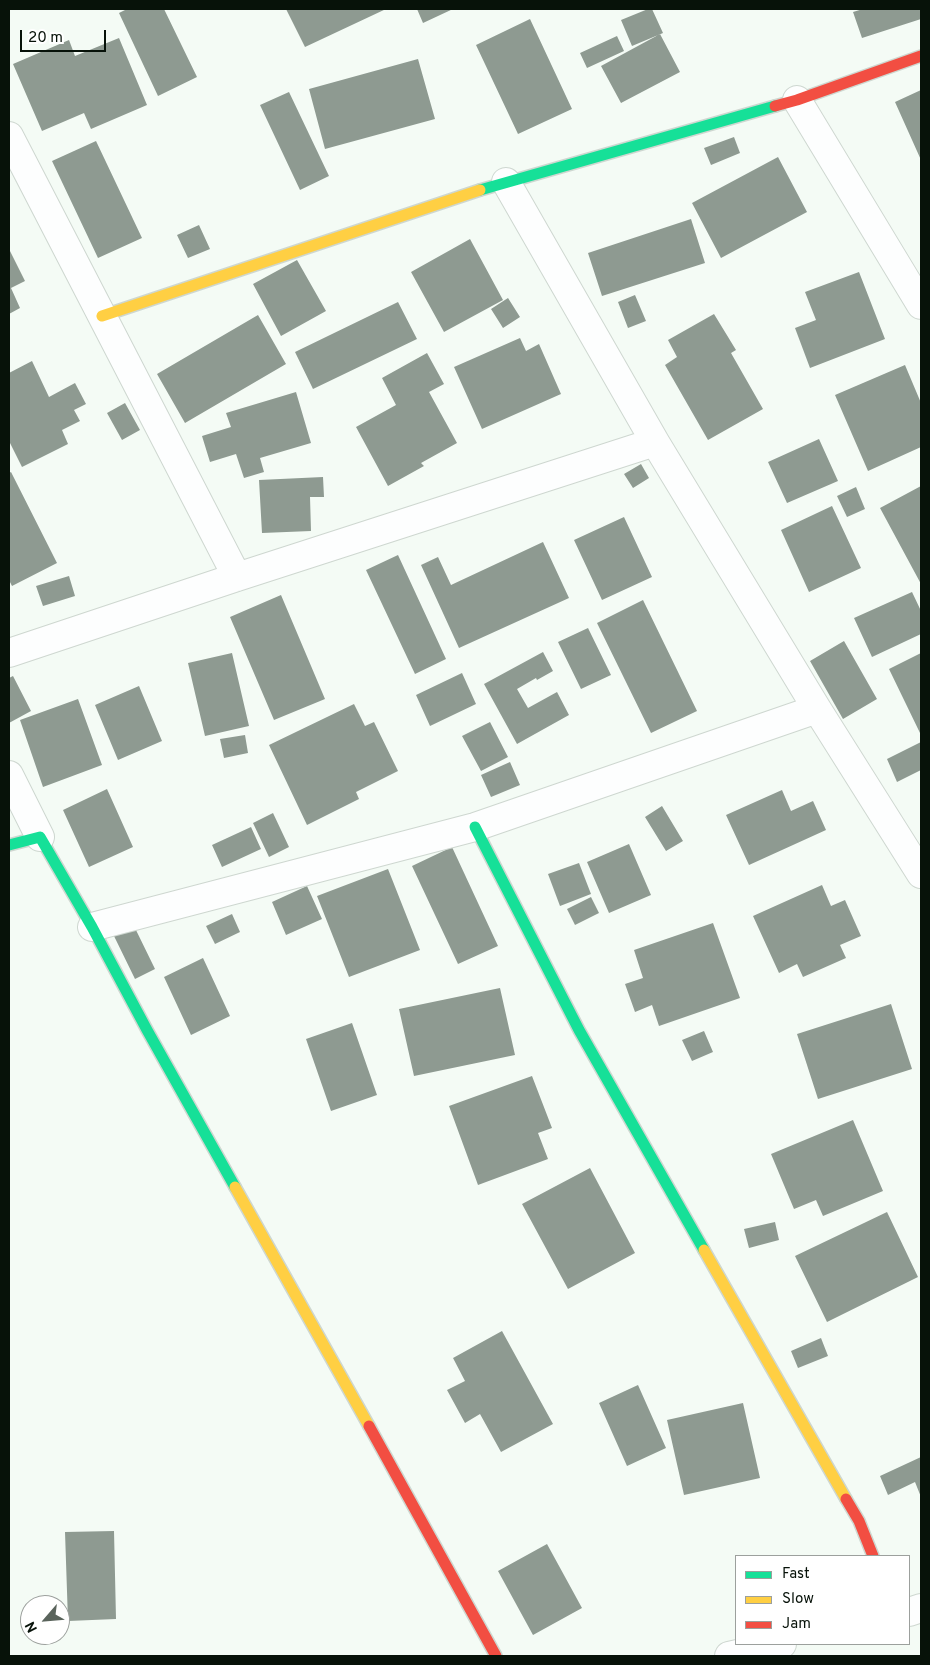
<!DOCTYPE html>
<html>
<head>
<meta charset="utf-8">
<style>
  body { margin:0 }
  #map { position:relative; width:930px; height:1665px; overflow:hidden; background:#f4fbf5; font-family:Overpass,sans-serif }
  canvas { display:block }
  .frame { position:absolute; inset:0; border:10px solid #071209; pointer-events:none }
  .legend { position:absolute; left:735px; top:1555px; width:175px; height:90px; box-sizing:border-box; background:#fff; border:1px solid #9ca09d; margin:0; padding:6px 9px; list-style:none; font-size:15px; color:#071209 }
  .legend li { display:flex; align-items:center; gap:10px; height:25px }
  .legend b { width:25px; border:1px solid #9ca09d }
  .north { position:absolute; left:20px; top:1595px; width:50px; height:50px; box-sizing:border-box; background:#fff; border:1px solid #9ca09d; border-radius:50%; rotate:243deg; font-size:14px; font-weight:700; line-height:20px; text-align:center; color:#071209 }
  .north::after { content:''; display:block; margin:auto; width:18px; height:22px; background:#5a645c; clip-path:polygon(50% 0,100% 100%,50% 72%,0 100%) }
  .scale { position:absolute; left:20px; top:30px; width:86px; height:22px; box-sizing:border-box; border:2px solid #071209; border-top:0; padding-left:6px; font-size:15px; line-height:18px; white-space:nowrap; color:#071209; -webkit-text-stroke:4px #fff; paint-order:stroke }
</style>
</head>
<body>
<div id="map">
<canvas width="930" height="1665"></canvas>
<div class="frame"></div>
<ul class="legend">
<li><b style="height:6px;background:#16e098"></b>Fast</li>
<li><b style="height:6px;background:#ffcf43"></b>Slow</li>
<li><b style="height:6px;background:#f24e42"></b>Jam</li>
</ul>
<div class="north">N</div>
<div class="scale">20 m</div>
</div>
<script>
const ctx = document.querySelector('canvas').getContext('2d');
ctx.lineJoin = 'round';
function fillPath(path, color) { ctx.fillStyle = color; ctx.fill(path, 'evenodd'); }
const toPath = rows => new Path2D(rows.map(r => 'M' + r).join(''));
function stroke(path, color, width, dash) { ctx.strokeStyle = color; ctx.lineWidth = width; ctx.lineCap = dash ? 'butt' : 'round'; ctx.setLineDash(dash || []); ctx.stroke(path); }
const building = toPath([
  [127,9,164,9,197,77,158,96,119,13],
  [286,9,386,9,305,47],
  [417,9,453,9,423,23],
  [648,9,652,9,663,33,632,46,621,20],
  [863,9,921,9,921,19,862,38,853,12],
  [530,19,572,109,518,134,476,45],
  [660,34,680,72,621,103,601,66],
  [617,36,624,51,587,68,580,53],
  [119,38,147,105,91,129,84,113,42,131,13,64,69,40,75,56],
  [418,59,435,119,325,149,309,89],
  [921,90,921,160,895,102],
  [289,92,329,176,300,190,260,105],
  [734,137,740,153,711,165,704,148],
  [96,141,142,238,98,258,52,161],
  [778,157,807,212,721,258,692,203],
  [691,219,705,263,602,296,588,253],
  [199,225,210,249,188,258,177,235],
  [470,239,503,300,444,332,411,272],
  [9,249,25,281,11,288,20,308,9,314],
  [297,260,326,311,281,336,253,284],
  [859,272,885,339,810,368,795,328,816,320,805,292],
  [635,295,646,321,628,328,618,302],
  [508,298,520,317,503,328,491,309],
  [398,302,417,339,313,389,295,352],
  [714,314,736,350,731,353,763,409,708,440,665,365,677,357,668,340],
  [258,315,286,364,185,423,157,374],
  [520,338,526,351,539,344,561,394,482,429,454,367],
  [427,353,444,384,429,392,457,443,421,463,424,466,388,486,356,427,396,405,382,378],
  [32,361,49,397,75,383,86,404,74,410,80,421,62,430,68,444,22,467,9,441,9,373],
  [905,365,921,403,921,447,868,471,835,395],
  [296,392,311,443,260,458,264,472,244,478,236,454,210,462,202,436,231,427,226,413],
  [125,403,140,430,122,440,107,413],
  [819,439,838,481,787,503,768,462],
  [641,464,649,478,633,488,624,474],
  [11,472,57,563,12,586,9,580,9,473],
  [323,477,324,497,310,497,311,531,262,533,259,480],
  [921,486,921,584,880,508],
  [856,487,865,509,847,517,837,496],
  [832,506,861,568,809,592,781,530],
  [624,517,652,577,602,600,574,540],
  [543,542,569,598,459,648,421,565,438,557,451,585],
  [398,555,446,659,415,674,366,570],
  [69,576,75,596,43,606,36,586],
  [912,592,921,611,921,634,872,657,854,618],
  [281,595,325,699,274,720,230,617],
  [643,600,697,711,651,733,597,623],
  [588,628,611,675,581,689,558,642],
  [844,641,877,699,843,719,810,661],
  [543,652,553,671,537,680,536,678,517,689,528,708,557,692,569,715,517,744,484,684],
  [232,653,249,726,205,736,188,663],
  [921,653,921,733,920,733,889,669],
  [462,673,476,704,430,726,416,695],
  [13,676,31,711,9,723,9,678],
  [139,686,162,741,118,760,95,705],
  [78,699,102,765,43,787,20,720],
  [354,704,365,726,374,722,398,771,356,792,359,799,307,825,269,745],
  [490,722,508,757,481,771,462,736],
  [245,735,248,753,224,758,220,739],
  [921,742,921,770,897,782,887,759],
  [510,762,520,785,491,797,481,775],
  [107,789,133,847,89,867,63,810],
  [782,790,791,811,813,801,826,830,749,865,726,815],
  [662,806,683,841,666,851,645,817],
  [273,813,289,847,269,857,253,823],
  [251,827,261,849,222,867,212,845],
  [629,844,651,895,609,913,587,862],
  [452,847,498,946,458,964,412,866],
  [579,863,591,894,560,906,548,874],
  [388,869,420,950,349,977,317,896],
  [822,885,831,906,845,900,861,936,840,945,846,958,803,977,797,964,779,973,753,916],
  [307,886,322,919,286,935,272,902],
  [591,897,599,913,575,925,567,909],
  [232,914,240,932,215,944,206,926],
  [713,923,740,998,659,1026,652,1005,635,1012,625,984,643,978,634,950],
  [134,926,155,969,135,979,114,936],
  [203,958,230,1016,191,1035,164,977],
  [500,988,515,1055,414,1076,399,1009],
  [891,1004,912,1069,818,1099,797,1034],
  [352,1023,377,1095,331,1111,306,1039],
  [704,1031,713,1052,692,1061,682,1040],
  [532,1076,552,1128,538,1133,548,1159,478,1185,449,1106],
  [853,1120,883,1191,823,1216,816,1200,794,1209,771,1154],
  [590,1168,635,1253,568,1289,522,1204],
  [887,1212,918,1277,827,1322,795,1256],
  [775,1222,779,1240,749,1248,744,1229],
  [502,1331,553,1424,501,1452,480,1414,465,1423,447,1390,465,1381,453,1358],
  [821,1338,828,1356,798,1368,791,1351],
  [638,1385,666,1448,627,1466,599,1403],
  [743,1403,760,1478,684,1495,667,1420],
  [921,1457,921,1497,915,1482,888,1495,880,1476],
  [114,1531,116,1619,68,1621,65,1532],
  [547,1544,582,1608,533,1635,498,1571]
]);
const street = toPath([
  [797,100,921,305],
  [9,136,237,577],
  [506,182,655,442,817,709,921,874],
  [9,653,237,577,655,442],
  [9,775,40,837],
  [92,927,475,827,817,709],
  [909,1612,921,1608],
  [729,1656,782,1644]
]);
const fast = toPath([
  [480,190,775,106],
  [475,827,579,1030,704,1250],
  [9,845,40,837,92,927,147,1030,235,1187]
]);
const slow = toPath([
  [102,316,480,190],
  [235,1187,369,1426],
  [704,1250,846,1499]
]);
const jam = toPath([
  [775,106,797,100,921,56],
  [369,1426,496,1656],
  [846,1499,859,1521,873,1556]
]);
fillPath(building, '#8e9a91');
stroke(street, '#ced7d0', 30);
stroke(fast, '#ced7d0', 14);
stroke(slow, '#ced7d0', 14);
stroke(jam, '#ced7d0', 14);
stroke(street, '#fdfefe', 28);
stroke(fast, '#16e098', 11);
stroke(slow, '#ffcf43', 11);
stroke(jam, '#f24e42', 11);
</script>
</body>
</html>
